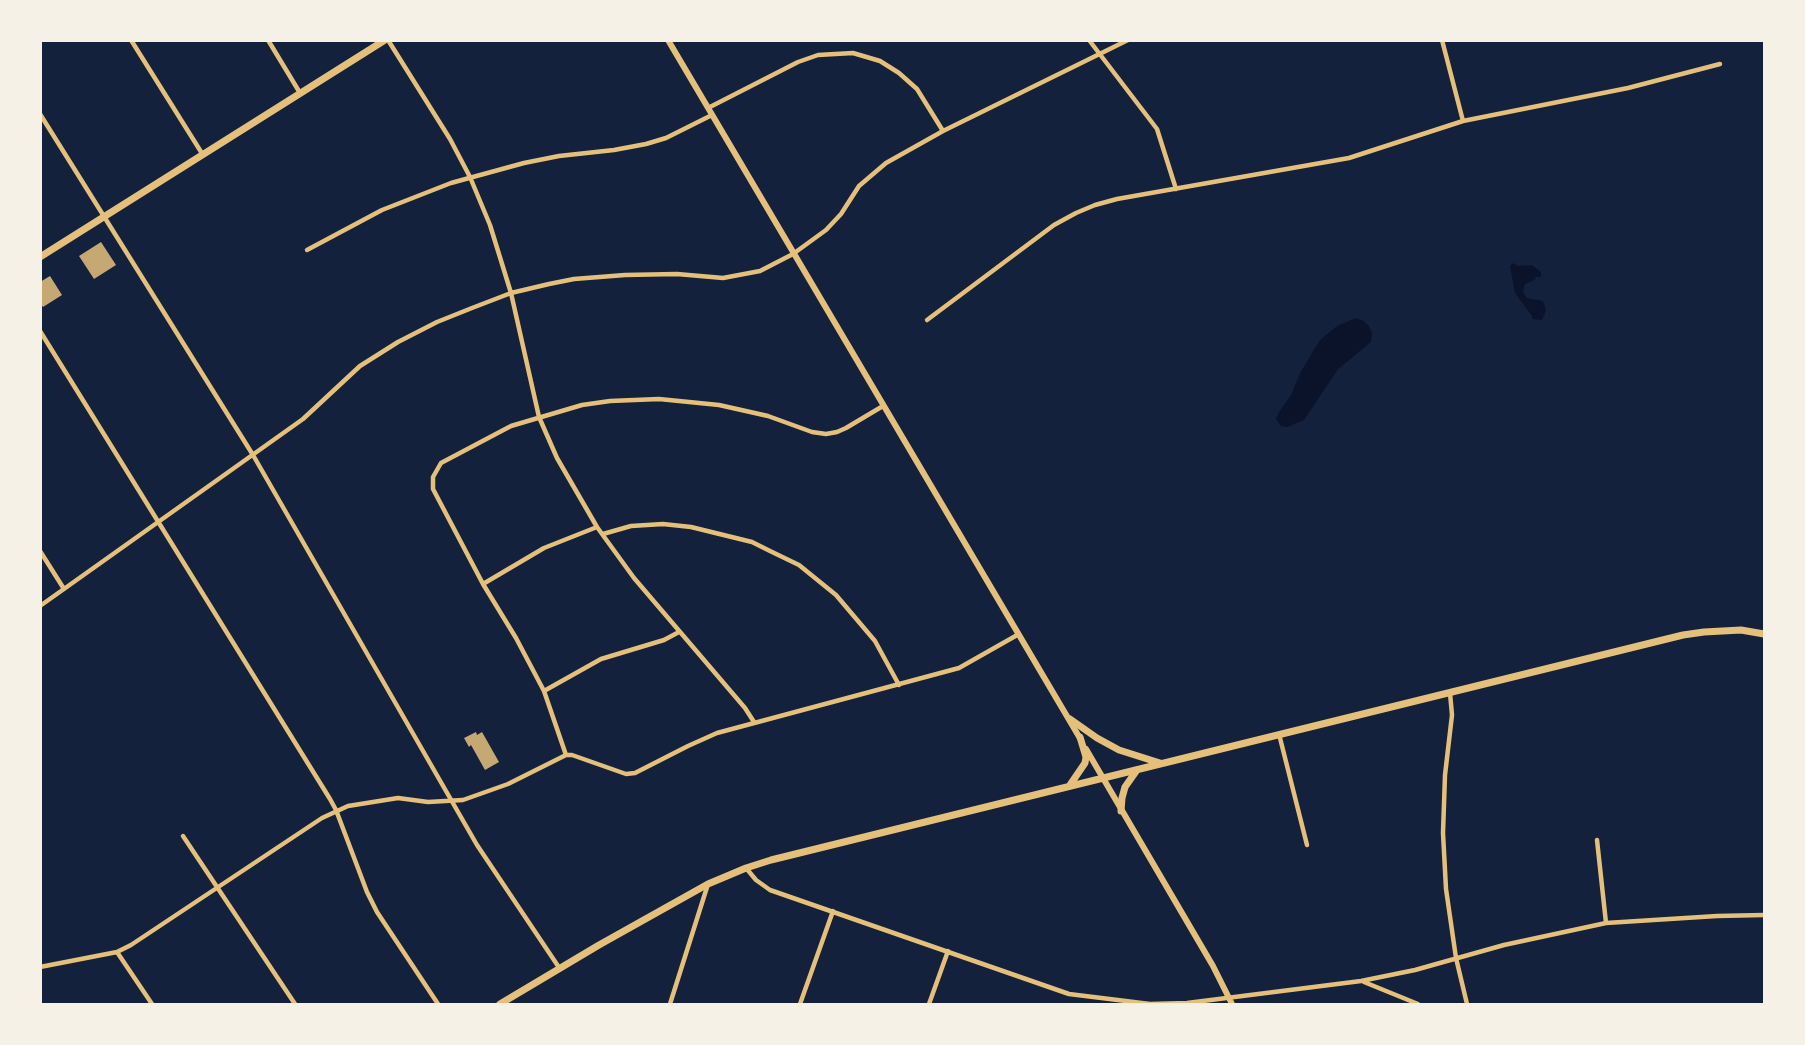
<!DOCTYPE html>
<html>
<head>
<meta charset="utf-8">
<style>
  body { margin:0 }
  #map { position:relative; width:1805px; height:1045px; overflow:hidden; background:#14213d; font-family:"Public Sans",sans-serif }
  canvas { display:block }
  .frame { position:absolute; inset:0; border:42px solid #f6f1e7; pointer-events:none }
</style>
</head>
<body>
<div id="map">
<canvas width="1805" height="1045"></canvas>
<div class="frame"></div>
</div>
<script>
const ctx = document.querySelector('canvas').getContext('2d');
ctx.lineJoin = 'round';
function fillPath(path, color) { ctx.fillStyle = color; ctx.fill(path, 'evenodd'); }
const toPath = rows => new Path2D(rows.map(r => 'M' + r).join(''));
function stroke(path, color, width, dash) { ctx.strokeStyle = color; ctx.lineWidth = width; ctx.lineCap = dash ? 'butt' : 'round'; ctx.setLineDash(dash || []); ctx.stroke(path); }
const water = toPath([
  [1513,263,1517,266,1532,265,1541,272,1541,277,1536,277,1535,280,1525,284,1523,292,1527,298,1543,301,1546,310,1542,320,1532,319,1532,316,1515,293,1510,266],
  [1356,318,1364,321,1369,326,1372,333,1371,342,1338,369,1304,420,1287,427,1281,426,1276,419,1279,412,1291,395,1300,373,1320,340,1337,326]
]);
const building = toPath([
  [101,242,116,265,94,279,79,256],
  [50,276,62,295,43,307,40,303,40,282],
  [476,732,477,735,482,732,499,762,485,770,471,745,469,747,464,738]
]);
const minor = toPath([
  [131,40,203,155],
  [268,40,300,93],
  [388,40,450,139,470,177,490,225,511,293,539,417,557,458,597,527,634,578,745,708,754,722],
  [1089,40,1157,129,1176,189],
  [1442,40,1463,121],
  [708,108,798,62,818,55,853,53,880,61,899,73,917,89,943,131],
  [40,114,253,455,477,845,560,969],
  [307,250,382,210,451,183,524,163,559,156,614,150,646,144,666,138,712,115],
  [927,320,1054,225,1076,213,1095,205,1117,199,1349,158,1463,121,1628,88,1720,64],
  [40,331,330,799,336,810,367,892,377,912,438,1004],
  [603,534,631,526,663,524,691,527,752,542,770,551,799,565,836,595,875,641,899,685],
  [40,551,64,589],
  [483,584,544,548,597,527],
  [40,606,303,419,360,366,398,342,437,322,472,308,511,293,549,284,574,279,625,275,677,274,723,278,760,271,793,254,826,230,841,214,859,186,886,163,943,131,1128,40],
  [544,691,601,659,664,640,679,632],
  [1450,693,1452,715,1445,775,1443,833,1446,889,1456,958,1467,1004],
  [1279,734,1307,845],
  [566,755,544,691,516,638,483,584,433,489,433,477,441,463,511,426,582,405,610,401,659,399,719,405,768,416,812,432,826,434,837,432,846,428,883,406],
  [183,836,295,1004],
  [1597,840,1606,923],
  [746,868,756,880,770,890,1069,994,1150,1004,1187,1003,1361,981,1415,970,1504,945,1606,923,1717,916,1764,915],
  [117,952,152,1004],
  [40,967,117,952,131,945,322,818,348,806,398,798,428,802,463,800,508,784,566,755,572,755,626,774,635,773,688,746,717,733,959,668,1019,634],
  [1364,982,1418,1004],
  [670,1004,708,884],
  [800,1004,833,911],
  [929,1004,948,951]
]);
const tertiary = toPath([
  [668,40,1081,740],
  [1086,749,1213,966,1232,1004]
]);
const secondary = toPath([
  [40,257,385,40],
  [1070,719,1097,738,1119,750,1160,763],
  [1070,785,1085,763,1086,757,1080,737],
  [1121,811,1122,798,1125,787,1137,770],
  [500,1004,599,945,708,884,746,868,771,860,1683,635,1704,632,1741,630,1764,634]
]);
fillPath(water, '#0b132b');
fillPath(building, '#c6a872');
stroke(minor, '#e5c07b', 4.5);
stroke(tertiary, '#e5c07b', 6);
stroke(secondary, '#e5c07b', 7);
</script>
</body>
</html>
